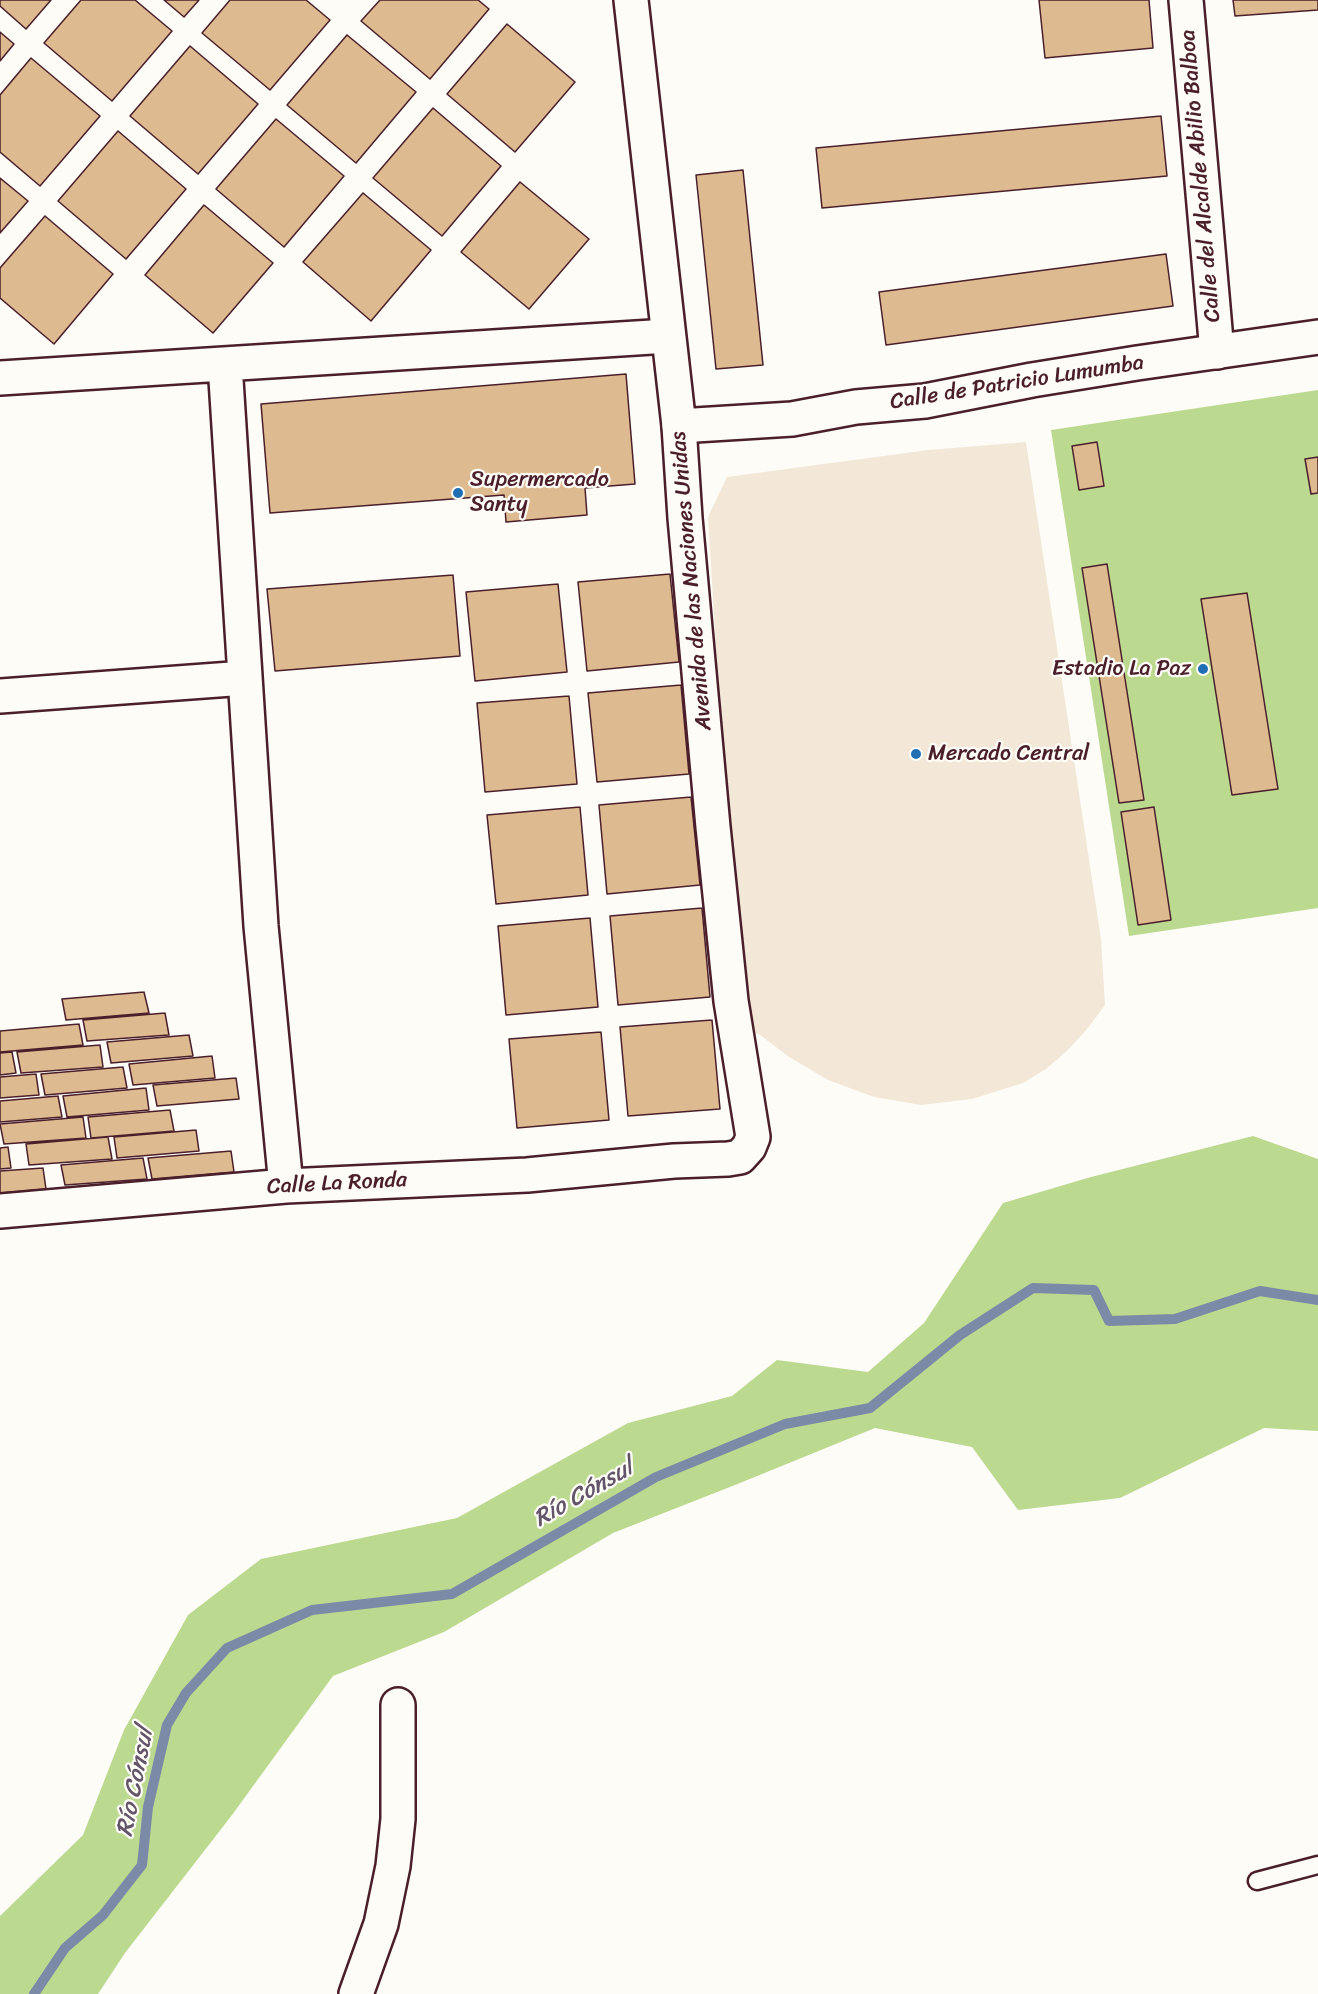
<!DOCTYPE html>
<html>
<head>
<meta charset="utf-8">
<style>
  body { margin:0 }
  canvas { display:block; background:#fdfcf7 }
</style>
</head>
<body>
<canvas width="1318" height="1994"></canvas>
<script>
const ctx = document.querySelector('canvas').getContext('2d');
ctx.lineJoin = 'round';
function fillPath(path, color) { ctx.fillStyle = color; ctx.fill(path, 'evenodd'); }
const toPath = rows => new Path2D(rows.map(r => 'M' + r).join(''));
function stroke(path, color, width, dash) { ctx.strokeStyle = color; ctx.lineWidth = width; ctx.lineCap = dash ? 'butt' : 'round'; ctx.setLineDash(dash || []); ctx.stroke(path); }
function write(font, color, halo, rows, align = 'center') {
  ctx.font = font + ' Sriracha,sans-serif'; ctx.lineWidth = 4.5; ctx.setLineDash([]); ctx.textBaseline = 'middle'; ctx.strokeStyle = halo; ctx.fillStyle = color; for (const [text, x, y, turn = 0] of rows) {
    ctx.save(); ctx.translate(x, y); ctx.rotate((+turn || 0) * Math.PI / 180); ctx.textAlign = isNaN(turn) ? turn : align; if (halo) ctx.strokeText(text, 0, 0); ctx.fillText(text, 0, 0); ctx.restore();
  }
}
const built = toPath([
  [1026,442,1101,939,1105,1005,1088,1028,1068,1050,1046,1069,1023,1083,972,1099,921,1105,874,1097,828,1080,789,1057,760,1035,748,1029,738,1010,708,517,727,477,928,450]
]);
const green = toPath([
  [1318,390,1318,908,1129,936,1051,430],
  [1253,1136,1318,1159,1318,1431,1264,1428,1120,1498,1018,1510,972,1447,875,1428,740,1483,613,1533,444,1632,333,1676,232,1815,125,1953,98,1994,0,1994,0,1916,83,1835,124,1730,188,1615,261,1559,457,1518,628,1423,732,1396,777,1360,868,1372,924,1323,1003,1203,1091,1177]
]);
const stream = toPath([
  [34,1994,65,1948,103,1915,142,1865,148,1807,167,1725,186,1693,227,1648,312,1610,452,1594,656,1477,785,1424,870,1408,960,1335,1033,1288,1094,1290,1109,1321,1175,1319,1260,1291,1318,1300]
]);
const building = toPath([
  [0,0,51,0,26,29,0,6,0,0],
  [81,0,135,0,172,31,112,101,44,43,81,0],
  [164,0,199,0,184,17,164,0],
  [230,0,306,0,330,20,270,90,202,33,230,0],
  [380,0,478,0,489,9,430,79,361,21,380,0],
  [1039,0,1149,0,1153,48,1045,58,1039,0],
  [1233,0,1318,0,1318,10,1235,16,1233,0],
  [507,24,575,82,515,152,447,94,507,24],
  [0,32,14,44,0,61,0,32],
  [347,35,416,92,356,163,287,105,347,35],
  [190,46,258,104,198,174,130,116,190,46],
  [31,58,100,116,40,186,0,152,0,95,31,58],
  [433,108,501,166,442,236,373,178,433,108],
  [1161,116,1167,176,822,208,816,148,1161,116],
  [276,119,344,176,284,247,216,189,276,119],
  [118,131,186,189,126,259,58,201,118,131],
  [743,170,763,365,716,369,696,175,743,170],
  [0,178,28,201,0,233,0,178],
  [520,182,589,239,529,309,461,252,520,182],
  [363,193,431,250,371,321,303,262,363,193],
  [204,205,273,263,213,333,145,275,204,205],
  [45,216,113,274,54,344,0,298,0,268,45,216],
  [1166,254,1173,306,886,345,879,292,1166,254],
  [626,374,635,484,585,488,587,515,506,522,504,495,270,513,261,404,626,374],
  [1097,442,1104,486,1079,490,1072,446,1097,442],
  [1318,457,1318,493,1311,494,1305,459,1318,457],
  [1107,564,1144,800,1119,803,1082,568,1107,564],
  [670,574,679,662,587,671,578,582,670,574],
  [453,575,460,656,275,671,267,589,453,575],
  [558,584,567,672,475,681,466,592,558,584],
  [1247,593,1278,789,1232,795,1201,599,1247,593],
  [681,685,689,774,597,782,588,693,681,685],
  [569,696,577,784,485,792,477,703,569,696],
  [691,797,700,885,607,894,599,805,691,797],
  [580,807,588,895,496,904,487,815,580,807],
  [1154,807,1171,920,1138,925,1121,812,1154,807],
  [702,908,710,997,618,1005,610,916,702,908],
  [590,918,598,1007,506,1015,498,926,590,918],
  [144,992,149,1013,66,1020,62,999,144,992],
  [165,1013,169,1035,87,1041,83,1020,165,1013],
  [712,1020,720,1109,628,1116,620,1027,712,1020],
  [79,1024,83,1045,0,1052,0,1031,79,1024],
  [601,1032,609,1120,517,1128,509,1039,601,1032],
  [189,1035,193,1056,111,1063,107,1042,189,1035],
  [100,1045,103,1067,21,1073,17,1052,100,1045],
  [12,1052,16,1073,0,1075,0,1053,12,1052],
  [212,1056,215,1078,133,1085,129,1064,212,1056],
  [123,1067,127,1088,45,1095,41,1074,123,1067],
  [36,1074,39,1095,0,1098,0,1077,36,1074],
  [236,1078,239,1099,157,1106,153,1085,236,1078],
  [146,1088,149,1110,67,1117,63,1096,146,1088],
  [58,1096,62,1117,0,1122,0,1101,58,1096],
  [170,1110,174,1131,91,1138,88,1117,170,1110],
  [83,1117,86,1138,4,1144,0,1124,83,1117],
  [196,1130,199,1151,117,1158,114,1137,196,1130],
  [108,1137,112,1159,29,1165,26,1144,108,1137],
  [8,1147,11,1168,0,1169,0,1148,8,1147],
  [231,1151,234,1172,152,1179,148,1158,231,1151],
  [143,1158,147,1179,65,1185,61,1165,143,1158],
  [43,1168,46,1189,0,1193,0,1171,43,1168]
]);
const lane = toPath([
  [1257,1881,1318,1865]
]);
const street = toPath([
  [1186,0,1217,352],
  [225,364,261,926,286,1186],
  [0,378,668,336],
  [0,696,245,678],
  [0,1211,286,1186,527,1175,674,1161,728,1159,740,1157,749,1147,753,1137,731,1001,713,827,685,518,679,426],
  [356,1994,381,1924,393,1866,398,1819,398,1705]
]);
const secondary = toPath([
  [631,0,679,426,792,419,856,407,925,401,1032,380,1137,363,1318,337]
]);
const markers = [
  [458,493,6,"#1f6fb2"],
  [1203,669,6,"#1f6fb2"],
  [916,754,6,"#1f6fb2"]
];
const streetNames = [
  ["Calle del Alcalde Abilio Balboa",1201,176,-95],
  ["Calle de Patricio Lumumba",1017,383,-9],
  ["Avenida de las Naciones Unidas",692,581,-95],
  ["Calle La Ronda",337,1184,-3]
];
const poiNames = [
  ["Supermercado",470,480],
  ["Santy",470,505],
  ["Estadio La Paz",1191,669,"right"],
  ["Mercado Central",928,754]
];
const waterNames = [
  ["Río Cónsul",584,1494,-30],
  ["Río Cónsul",136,1782,-79]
];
fillPath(built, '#f3e8d8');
fillPath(green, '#bcd990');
stroke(stream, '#7a8aa7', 10);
fillPath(building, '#ddba8f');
stroke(building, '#4a1f2b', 1.5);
stroke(lane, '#4a1f2b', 21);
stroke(street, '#4a1f2b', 38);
stroke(secondary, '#4a1f2b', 38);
stroke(lane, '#fdfcf7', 16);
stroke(street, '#fdfcf7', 33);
stroke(secondary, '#fdfcf7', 33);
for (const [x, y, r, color] of markers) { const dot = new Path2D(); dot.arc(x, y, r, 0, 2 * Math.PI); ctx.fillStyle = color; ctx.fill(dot); stroke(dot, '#fdfcf7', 2); }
write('22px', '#4a1f2b', '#fdfcf7', streetNames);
write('22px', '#4a1f2b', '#fdfcf7', poiNames, 'left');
write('italic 24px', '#625469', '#fdfcf7', waterNames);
</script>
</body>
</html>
